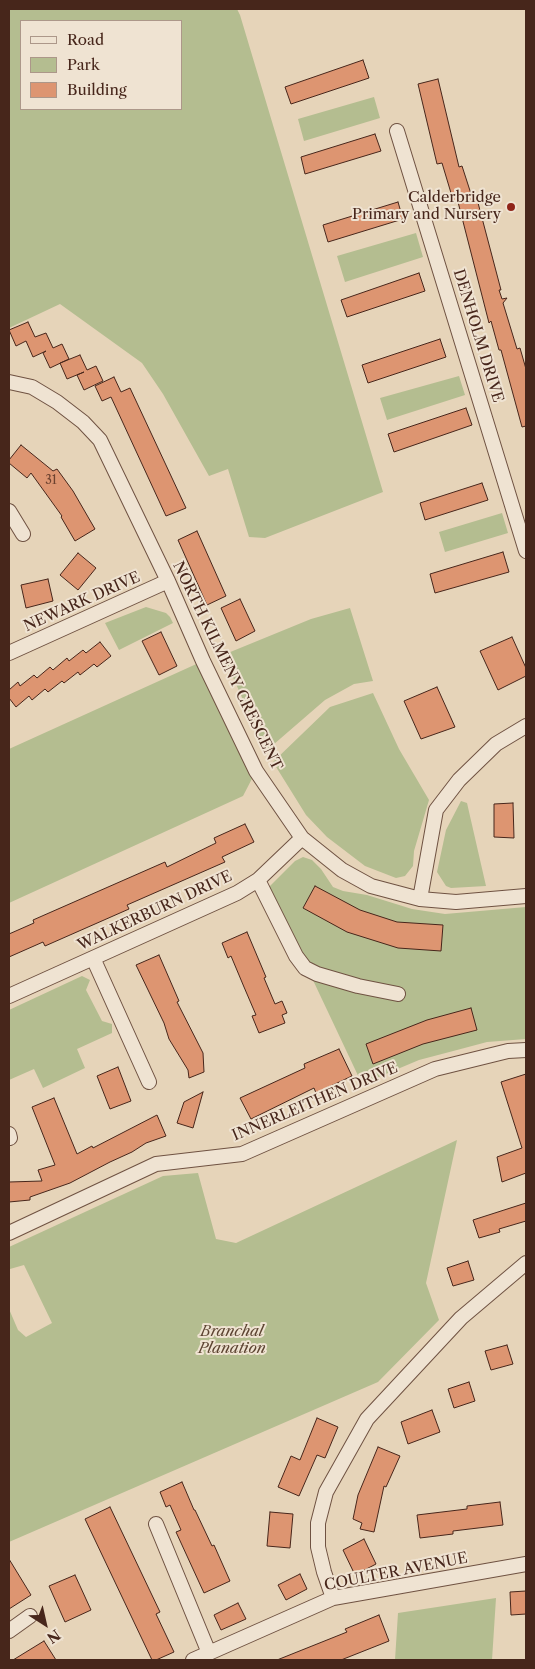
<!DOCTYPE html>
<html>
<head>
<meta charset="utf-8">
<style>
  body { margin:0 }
  #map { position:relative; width:535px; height:1669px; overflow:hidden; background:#e6d4b9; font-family:"Libre Caslon Text",serif }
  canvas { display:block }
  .frame { position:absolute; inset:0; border:10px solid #47261b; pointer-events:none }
  .legend { position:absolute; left:20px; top:20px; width:162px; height:90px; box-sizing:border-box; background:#efe3d2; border:1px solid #ac9789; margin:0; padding:6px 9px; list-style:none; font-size:15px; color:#47261b }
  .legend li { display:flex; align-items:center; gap:10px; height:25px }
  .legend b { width:25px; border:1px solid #ac9789 }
  .north { position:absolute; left:20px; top:1599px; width:50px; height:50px; -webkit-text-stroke:4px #efe3d2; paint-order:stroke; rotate:145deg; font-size:14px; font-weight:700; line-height:20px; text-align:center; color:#47261b }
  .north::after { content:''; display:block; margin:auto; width:18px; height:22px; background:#47261b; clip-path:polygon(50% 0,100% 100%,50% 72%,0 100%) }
</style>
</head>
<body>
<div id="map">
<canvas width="535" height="1669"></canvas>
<div class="frame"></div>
<ul class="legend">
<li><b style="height:6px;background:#efe3d2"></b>Road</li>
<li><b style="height:14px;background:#b4bd90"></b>Park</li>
<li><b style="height:14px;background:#dd9571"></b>Building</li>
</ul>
<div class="north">N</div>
</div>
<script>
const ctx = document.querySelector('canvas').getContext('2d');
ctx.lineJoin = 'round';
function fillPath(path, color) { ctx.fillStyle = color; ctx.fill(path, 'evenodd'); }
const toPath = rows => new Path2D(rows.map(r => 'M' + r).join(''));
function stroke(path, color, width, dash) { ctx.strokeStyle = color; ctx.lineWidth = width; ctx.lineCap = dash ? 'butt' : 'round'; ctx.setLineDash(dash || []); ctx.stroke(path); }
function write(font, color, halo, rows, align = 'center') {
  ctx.font = font + ' "Libre Caslon Text",serif'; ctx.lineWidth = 4; ctx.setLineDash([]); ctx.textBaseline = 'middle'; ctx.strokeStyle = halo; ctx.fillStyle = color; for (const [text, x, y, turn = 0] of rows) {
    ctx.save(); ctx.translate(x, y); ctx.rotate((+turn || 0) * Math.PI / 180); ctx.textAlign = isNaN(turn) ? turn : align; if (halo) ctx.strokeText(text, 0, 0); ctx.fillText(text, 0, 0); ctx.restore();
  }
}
const green = toPath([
  [9,9,237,9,240,15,383,492,265,538,249,537,228,469,209,476,163,394,142,363,60,304,9,328],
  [21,21,181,21,181,109,21,109],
  [374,97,380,118,304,141,298,119],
  [416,233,423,257,345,282,337,256],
  [459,376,465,395,387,420,380,398],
  [502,513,508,533,445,552,439,532],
  [146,607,166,613,170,617,173,623,119,650,105,623],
  [350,608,373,681,354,684,325,700,266,751,223,655,311,619],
  [203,661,256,771,243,796,9,903,9,749],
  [373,693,399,749,429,800,414,851,413,866,405,876,396,878,365,866,327,837,306,815,273,762,330,707],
  [461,801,467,803,486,886,451,888,446,886,437,872,446,830],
  [303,857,312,860,321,869,333,887,343,891,367,895,412,909,445,914,526,907,526,1039,487,1042,457,1050,419,1060,362,1084,269,887,295,861],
  [82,976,90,980,86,990,102,1021,112,1024,112,1033,77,1049,85,1068,43,1088,34,1069,9,1080,9,1010],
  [457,1140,426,1283,439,1320,378,1382,9,1542,9,1309,18,1330,26,1337,52,1323,24,1265,10,1269,9,1267,9,1247,163,1176,198,1173,216,1239,236,1243],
  [496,1598,492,1660,395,1660,398,1613]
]);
const building = toPath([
  [363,60,369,78,291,104,285,87,363,60],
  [438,79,459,167,462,166,473,200,477,199,501,290,499,290,502,299,507,298,503,303,517,349,520,348,526,369,526,426,522,427,501,350,499,350,491,321,489,323,458,202,454,203,442,163,437,164,418,84,438,79],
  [375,134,381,151,305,174,301,157,375,134],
  [398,202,403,219,328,242,323,225,398,202],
  [419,273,425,291,347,317,341,300,419,273],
  [28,322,35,337,46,333,53,348,62,344,69,359,50,368,43,353,46,351,33,357,26,341,16,346,9,330,28,322],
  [440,339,446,357,368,383,362,365,440,339],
  [80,355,87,370,96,366,103,381,84,390,77,375,84,372,67,379,60,363,80,355],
  [114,377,121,392,130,388,186,508,166,516,111,397,102,401,95,386,114,377],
  [466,408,472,425,394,452,388,434,466,408],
  [21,445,53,471,57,469,73,491,95,529,75,541,61,517,62,516,31,473,27,478,9,463,9,460,21,445],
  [482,483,488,500,425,520,420,503,482,483],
  [197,531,226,596,207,605,178,540,197,531],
  [503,552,509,572,435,593,430,574,503,552],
  [78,553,96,568,78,590,60,575,78,553],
  [48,579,53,601,26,608,21,585,48,579],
  [240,599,255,631,236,641,221,608,240,599],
  [161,632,177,666,159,675,142,641,161,632],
  [512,637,526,668,526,676,498,690,480,651,512,637],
  [100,642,111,656,97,667,94,664,80,675,78,672,64,683,62,681,48,692,45,689,32,700,29,696,16,707,9,698,9,690,18,682,20,686,34,675,37,678,50,667,53,670,67,658,69,661,83,650,86,653,100,642],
  [437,687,455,727,421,739,404,701,437,687],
  [513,803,514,838,494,837,494,804,513,803],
  [245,824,254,842,222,857,225,862,127,905,129,909,45,946,43,942,9,957,9,934,34,923,33,920,165,862,167,867,216,843,214,838,245,824],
  [315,886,360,910,397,922,443,925,441,951,398,948,347,932,303,908,315,886],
  [247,932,266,977,264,978,275,1004,282,1001,287,1013,282,1015,285,1023,259,1033,252,1016,256,1015,244,987,231,956,228,958,222,943,247,932],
  [159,955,179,1001,177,1002,203,1053,204,1072,189,1078,188,1070,169,1039,164,1023,136,965,159,955],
  [471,1008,477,1030,423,1044,373,1064,366,1044,427,1020,471,1008],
  [339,1049,352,1076,316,1093,314,1088,251,1119,240,1098,305,1068,304,1064,339,1049],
  [118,1067,131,1101,110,1109,97,1076,118,1067],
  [526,1074,526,1173,502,1182,497,1157,522,1148,501,1082,526,1074],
  [203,1092,193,1128,177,1123,184,1102,203,1092],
  [54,1098,77,1154,92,1146,93,1148,157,1115,166,1136,146,1143,132,1152,110,1162,70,1183,30,1197,30,1200,9,1202,9,1182,42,1181,38,1170,55,1165,32,1107,54,1098],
  [526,1203,526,1221,499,1229,500,1232,479,1238,473,1220,526,1203],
  [468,1261,474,1280,453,1286,447,1268,468,1261],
  [507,1345,513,1364,491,1370,485,1351,507,1345],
  [469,1382,475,1401,454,1408,448,1389,469,1382],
  [432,1410,440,1432,408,1444,401,1422,432,1410],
  [317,1418,338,1427,325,1458,317,1455,299,1496,278,1487,291,1456,300,1460,317,1418],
  [378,1447,400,1456,386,1487,384,1486,374,1532,360,1529,362,1523,353,1519,358,1495,378,1447],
  [182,1482,194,1510,195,1510,212,1546,214,1545,230,1581,204,1593,176,1532,181,1530,170,1505,166,1507,160,1492,182,1482],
  [500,1502,503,1525,453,1531,453,1534,420,1538,417,1515,467,1509,467,1506,500,1502],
  [110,1507,160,1612,156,1614,174,1652,156,1660,152,1660,85,1519,110,1507],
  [270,1512,293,1514,290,1548,267,1546,270,1512],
  [364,1539,376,1564,355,1575,343,1550,364,1539],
  [9,1559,31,1595,9,1609,9,1559],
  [300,1574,307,1589,286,1600,278,1585,300,1574],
  [75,1575,91,1610,65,1622,49,1586,75,1575],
  [526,1591,526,1614,511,1615,510,1592,526,1591],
  [238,1603,246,1619,221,1630,214,1615,238,1603],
  [379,1615,389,1641,341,1660,277,1660,347,1632,345,1629,379,1615],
  [44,1641,56,1660,13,1660,44,1641]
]);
const street = toPath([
  [397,131,526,551],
  [9,382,32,387,57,402,83,422,100,440,168,581,203,661,256,771,302,838,342,870,371,886,420,899,456,902,526,896],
  [9,511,23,534],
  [9,653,168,581],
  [258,880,296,956,305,968,317,974,358,986,398,994],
  [420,899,436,810,459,780,496,744,526,726],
  [93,958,149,1082],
  [9,996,237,893,258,880,302,838],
  [9,1134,10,1138],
  [9,1233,156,1164,242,1154,435,1069,508,1051,526,1050],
  [156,1524,209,1653],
  [333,1598,324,1572,318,1547,318,1523,326,1492,367,1419,461,1318,526,1263],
  [9,1631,30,1616],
  [193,1660,333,1598,526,1564]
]);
const markers = [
  [511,207,5,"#8f2418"]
];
const numberNames = [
  ["31",51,481]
];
const poiNames = [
  ["Calderbridge",501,198],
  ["Primary and Nursery",501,215]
];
const streetNames = [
  ["DENHOLM DRIVE",478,336,73],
  ["NEWARK DRIVE",82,602,-24],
  ["NORTH KILMENY CRESCENT",227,666,64],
  ["WALKERBURN DRIVE",155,911,-25],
  ["INNERLEITHEN DRIVE",315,1102,-23],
  ["COULTER AVENUE",396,1572,-11]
];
const parkNames = [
  ["Branchal",232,1332],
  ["Planation",232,1349]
];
fillPath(green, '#b4bd90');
fillPath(building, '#dd9571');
stroke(building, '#47261b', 1);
stroke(street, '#6f5242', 16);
stroke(street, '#efe3d2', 14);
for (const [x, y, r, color] of markers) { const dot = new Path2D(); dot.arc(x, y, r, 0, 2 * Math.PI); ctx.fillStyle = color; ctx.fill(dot); stroke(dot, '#efe3d2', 2); }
write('12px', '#6c4230', null, numberNames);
write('15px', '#47261b', '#efe3d2', poiNames, 'right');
write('15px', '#47261b', '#efe3d2', streetNames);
write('italic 15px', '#5d4432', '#efe3d2', parkNames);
</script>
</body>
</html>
